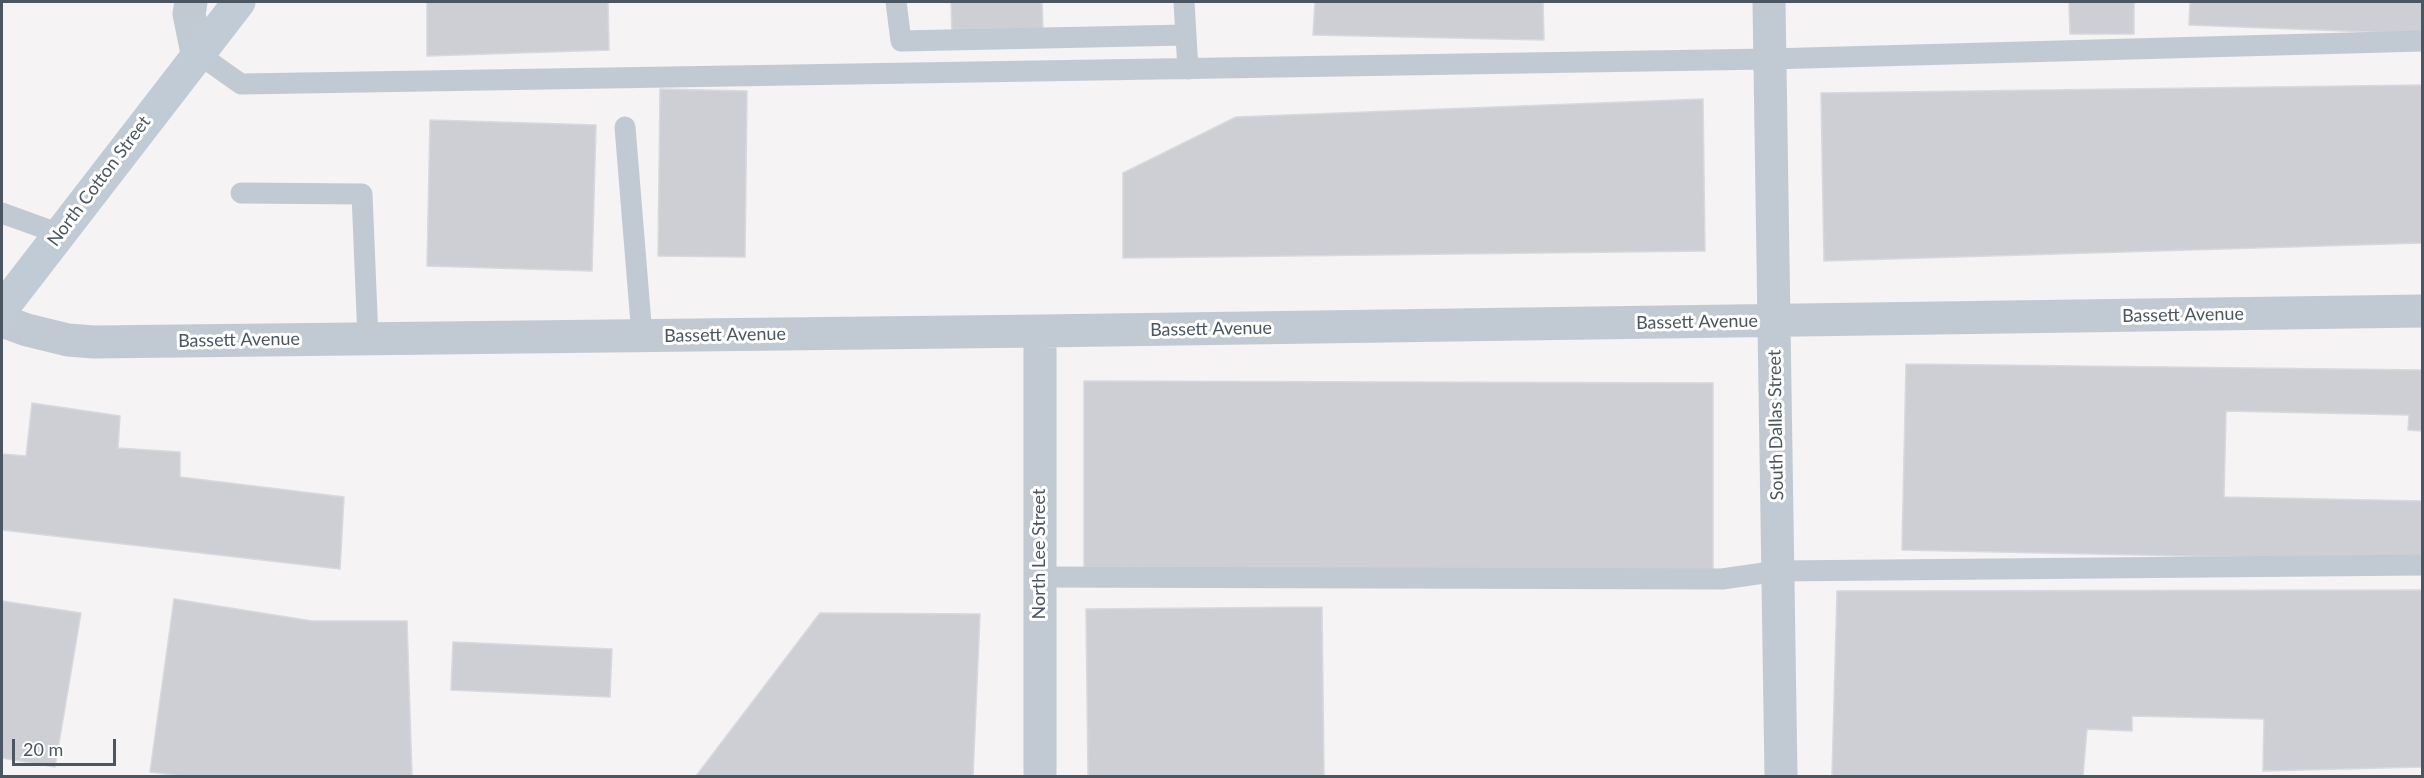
<!DOCTYPE html>
<html>
<head>
<meta charset="utf-8">
<style>
  body { margin:0 }
  #map { position:relative; width:2424px; height:778px; overflow:hidden; background:#f5f3f3; font-family:Lato,sans-serif }
  canvas { display:block }
  .frame { position:absolute; inset:0; border:3px solid #4a5661; pointer-events:none }
  .scale { position:absolute; left:12px; top:739px; width:104px; height:27px; box-sizing:border-box; border:3px solid #4a5661; border-top:0; padding-left:8px; font-size:18px; line-height:21px; white-space:nowrap; color:#4a5661; -webkit-text-stroke:4px #fff; paint-order:stroke }
</style>
</head>
<body>
<div id="map">
<canvas width="2424" height="778"></canvas>
<div class="frame"></div>
<div class="scale">20 m</div>
</div>
<script>
const ctx = document.querySelector('canvas').getContext('2d');
ctx.lineJoin = 'round';
function fillPath(path, color) { ctx.fillStyle = color; ctx.fill(path, 'evenodd'); }
const toPath = rows => new Path2D(rows.map(r => 'M' + r).join(''));
function stroke(path, color, width, dash) { ctx.strokeStyle = color; ctx.lineWidth = width; ctx.lineCap = dash ? 'butt' : 'round'; ctx.setLineDash(dash || []); ctx.stroke(path); }
function write(font, color, halo, rows, align = 'center') {
  ctx.font = font + ' Lato,sans-serif'; ctx.lineWidth = 6; ctx.setLineDash([]); ctx.textBaseline = 'middle'; ctx.strokeStyle = halo; ctx.fillStyle = color; for (const [text, x, y, turn = 0] of rows) {
    ctx.save(); ctx.translate(x, y); ctx.rotate((+turn || 0) * Math.PI / 180); ctx.textAlign = isNaN(turn) ? turn : align; if (halo) ctx.strokeText(text, 0, 0); ctx.fillText(text, 0, 0); ctx.restore();
  }
}
const building = toPath([
  [427,2,608,2,609,50,427,56,427,2],
  [951,2,1042,2,1043,29,952,32,951,2],
  [1315,2,1543,2,1544,40,1313,35,1315,2],
  [2069,2,2134,2,2134,34,2070,34,2069,2],
  [2190,2,2422,2,2422,34,2189,25,2190,2],
  [2422,85,2422,243,1824,261,1821,93,2422,85],
  [660,89,747,91,745,257,658,256,660,89],
  [1703,99,1705,251,1123,258,1123,173,1236,117,1703,99],
  [430,120,596,125,592,271,427,266,430,120],
  [1906,364,2422,370,2422,431,2408,430,2409,415,2226,411,2224,497,2422,501,2422,561,1902,550,1906,364],
  [1084,381,1713,383,1713,571,1084,567,1084,381],
  [32,403,120,416,118,448,180,452,180,477,344,497,340,569,2,530,2,454,26,456,32,403],
  [2422,590,2422,767,2263,771,2264,719,2132,716,2132,731,2087,729,2083,776,1832,776,1837,591,2422,590],
  [174,599,312,621,407,621,412,776,182,776,150,772,174,599],
  [2,601,81,613,55,767,2,758,2,601],
  [1322,607,1324,776,1088,776,1086,609,1322,607],
  [820,613,980,614,973,776,696,776,820,613],
  [453,642,612,649,610,697,451,690,453,642]
]);
const service = toPath([
  [896,2,901,41,1186,35],
  [1184,2,1188,69],
  [197,53,241,84,1769,59,2422,41],
  [625,127,642,336],
  [241,193,362,194,368,339],
  [2,213,60,234],
  [1039,577,1722,579,1778,571,2422,565]
]);
const minor = toPath([
  [191,2,189,14,197,53],
  [1769,2,1781,776],
  [2,321,27,330,68,340,94,342,1040,331,2422,311],
  [1040,331,1040,776]
]);
const secondary = toPath([
  [2,309,239,2]
]);
const streetNames = [
  ["North Cotton Street",99,181,-53],
  ["Bassett Avenue",2183,315,-1],
  ["Bassett Avenue",1697,322,-1],
  ["Bassett Avenue",1211,329,-1],
  ["Bassett Avenue",725,335,-1],
  ["Bassett Avenue",239,340,-1],
  ["South Dallas Street",1776,425,-91],
  ["North Lee Street",1039,554,-90]
];
fillPath(building, '#cdcfd5');
stroke(building, '#d7d9de', 1.5);
stroke(service, '#c1cad2', 21);
stroke(minor, '#c1cad2', 33);
stroke(secondary, '#c1cbd6', 33);
write('18px', '#4a5661', '#fff', streetNames);
</script>
</body>
</html>
